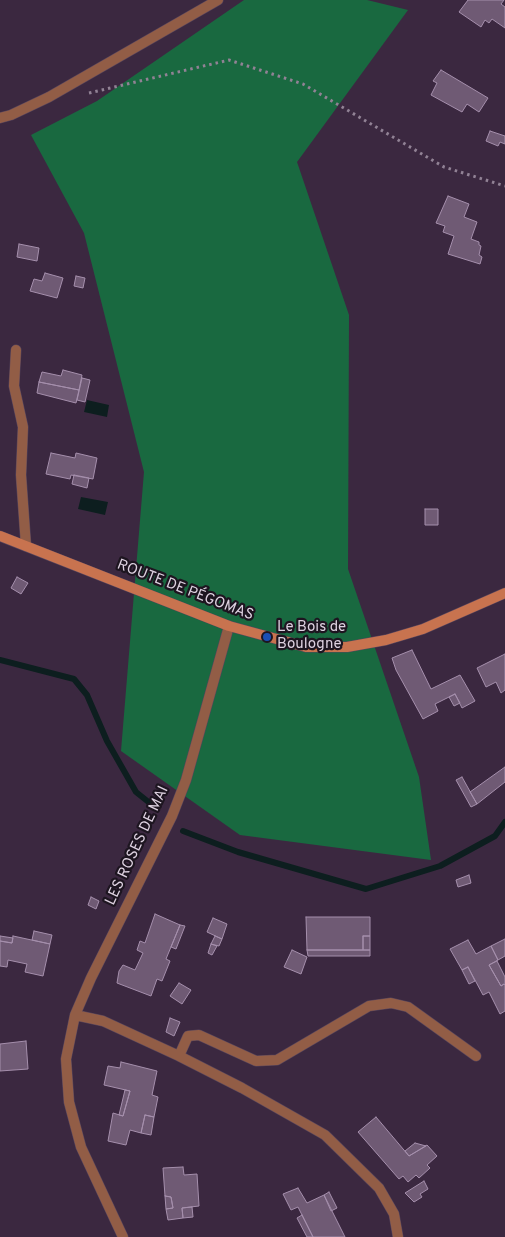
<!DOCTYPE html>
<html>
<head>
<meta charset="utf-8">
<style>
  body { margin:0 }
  canvas { display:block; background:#3b2840 }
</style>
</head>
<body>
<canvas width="505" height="1237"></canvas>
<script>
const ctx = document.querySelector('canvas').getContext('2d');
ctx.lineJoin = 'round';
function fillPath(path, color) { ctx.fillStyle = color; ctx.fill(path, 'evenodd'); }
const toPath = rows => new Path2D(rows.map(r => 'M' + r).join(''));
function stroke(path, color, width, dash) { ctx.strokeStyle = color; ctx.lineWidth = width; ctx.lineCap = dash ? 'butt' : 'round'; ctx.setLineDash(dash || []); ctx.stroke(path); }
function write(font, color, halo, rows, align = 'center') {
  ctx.font = font + ' Overpass,sans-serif'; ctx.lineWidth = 4.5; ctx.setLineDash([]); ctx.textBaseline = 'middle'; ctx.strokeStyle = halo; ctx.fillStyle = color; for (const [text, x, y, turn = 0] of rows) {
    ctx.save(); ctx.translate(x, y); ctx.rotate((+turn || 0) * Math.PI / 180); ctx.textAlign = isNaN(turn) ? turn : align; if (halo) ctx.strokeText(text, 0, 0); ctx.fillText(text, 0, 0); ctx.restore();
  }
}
const green = toPath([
  [244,0,367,0,408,10,297,162,349,315,348,569,419,777,431,860,240,835,121,751,144,472,84,233,31,135,97,101]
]);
const water = toPath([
  [87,400,109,405,107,417,84,412],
  [81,497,108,502,105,515,78,509]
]);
const stream = toPath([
  [0,660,74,679,87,695,107,741,136,792,156,808],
  [183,831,238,852,366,889,440,866,495,836,505,822]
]);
const building = toPath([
  [468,0,504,0,501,4,505,7,505,28,492,19,489,23,485,20,481,27,459,12,468,0],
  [441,70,488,98,479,112,467,104,462,112,431,95,437,83,433,81,441,70],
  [490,131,505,136,505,144,500,142,498,146,486,141,490,131],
  [448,196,469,204,464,217,477,222,471,239,479,242,479,245,481,246,479,255,482,257,480,264,448,254,454,236,443,232,445,226,436,223,448,196],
  [19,244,39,248,37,261,17,257,19,244],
  [45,273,63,278,57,298,30,291,34,279,42,281,45,273],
  [76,276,85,278,83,288,74,286,76,276],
  [63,370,82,375,79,390,39,382,42,372,61,376,63,370],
  [82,378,90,380,85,402,77,400,82,378],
  [39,382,79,390,76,403,37,393,39,382],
  [51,453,75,458,76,453,97,458,93,479,71,475,70,479,46,474,51,453],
  [74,475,89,478,87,488,72,484,74,475],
  [425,509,438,509,438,525,425,525,425,509],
  [17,577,28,583,21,594,11,588,17,577],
  [412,650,431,689,460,675,475,701,462,708,455,694,435,704,438,711,423,719,396,670,392,658,412,650],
  [505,654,505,690,501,693,496,682,486,687,477,668,505,654],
  [455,694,460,703,454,706,449,697,455,694],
  [505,767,505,782,477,804,470,792,505,767],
  [462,777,477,804,471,807,456,780,462,777],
  [469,875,471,883,458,887,456,880,469,875],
  [91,897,99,901,96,909,88,905,91,897],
  [155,914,180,925,166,959,170,961,162,981,157,979,151,996,117,983,119,971,123,965,135,970,143,953,137,950,140,941,145,943,155,914],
  [306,917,370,917,370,936,363,936,363,950,307,950,306,917],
  [213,918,227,924,222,939,207,932,213,918],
  [180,925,185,926,176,949,171,947,180,925],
  [34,931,52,935,50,944,32,940,34,931],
  [0,936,13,938,12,943,0,941,0,936],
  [13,936,50,944,43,976,25,972,27,964,8,960,7,967,0,966,0,941,12,943,13,936],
  [215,936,222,939,219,946,211,944,215,936],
  [363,936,370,936,370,950,363,950,363,936],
  [505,939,505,956,498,960,491,946,505,939],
  [468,940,476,954,491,946,498,960,489,965,501,986,504,984,505,985,505,1011,500,1014,489,992,483,995,468,967,462,970,450,949,468,940],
  [211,944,217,946,212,955,208,953,211,944],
  [292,950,307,957,301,974,284,967,292,950],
  [307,950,370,950,370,956,308,956,307,950],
  [497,961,505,977,505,985,504,984,501,986,489,965,497,961],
  [468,967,475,981,469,984,462,970,468,967],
  [179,983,191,990,182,1004,170,996,179,983],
  [170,1018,180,1022,174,1036,166,1032,170,1018],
  [26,1041,28,1069,0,1071,0,1044,26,1041],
  [121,1062,157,1071,152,1095,158,1097,154,1117,145,1115,141,1133,130,1130,126,1145,108,1141,113,1113,123,1116,130,1091,104,1085,108,1066,120,1068,121,1062],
  [125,1090,130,1091,123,1116,119,1115,125,1090],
  [145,1115,154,1117,151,1135,141,1133,145,1115],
  [376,1117,409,1156,427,1145,437,1156,427,1165,430,1168,419,1178,416,1175,408,1182,403,1176,399,1179,358,1132,376,1117],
  [415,1143,426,1146,409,1156,405,1151,415,1143],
  [183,1167,184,1175,197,1174,199,1206,182,1208,183,1218,168,1220,166,1209,173,1208,171,1197,165,1196,163,1168,183,1167],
  [424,1181,428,1189,420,1194,422,1197,414,1202,405,1193,424,1181],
  [298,1188,307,1203,324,1195,345,1237,313,1237,298,1207,291,1210,283,1194,298,1188],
  [329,1192,337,1208,331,1211,324,1195,329,1192],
  [165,1196,171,1197,173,1208,166,1209,165,1196],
  [192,1207,193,1217,183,1218,182,1208,192,1207],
  [302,1215,313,1237,307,1237,297,1218,302,1215]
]);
const path = toPath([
  [89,93,229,60,303,84,444,167,505,186]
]);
const service = toPath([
  [16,350,14,386,23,427,21,475,26,546]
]);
const minor = toPath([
  [0,118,11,115,49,97,218,0],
  [75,1015,103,1021,179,1056,242,1088,325,1135,379,1188,394,1214,398,1237],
  [179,1056,188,1036,199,1035,256,1061,277,1060,369,1006,391,1003,408,1007,476,1056],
  [123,1237,81,1147,69,1102,66,1059,75,1015,91,978,172,816,186,780,229,626]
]);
const secondary = toPath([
  [0,536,229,626,306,647,347,647,386,640,423,629,505,593]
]);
const markers = [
  [267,637,5,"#1a4fb4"]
];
const streetNames = [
  ["ROUTE DE PÉGOMAS",185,591,21],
  ["LES ROSES DE MAI",138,846,-65]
];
const poiNames = [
  ["Le Bois de",277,628],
  ["Boulogne",277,645]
];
fillPath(green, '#196940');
fillPath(water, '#0d1e1f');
stroke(stream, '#0d1e1f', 6);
fillPath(building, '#6f5a74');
stroke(building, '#a58fac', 1);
stroke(service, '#58465d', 11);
stroke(minor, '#58465d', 11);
stroke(secondary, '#58465d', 11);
stroke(path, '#918295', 3, [2.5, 4]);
stroke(service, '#925d46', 10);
stroke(minor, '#925d46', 10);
stroke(secondary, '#c8734f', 10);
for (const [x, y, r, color] of markers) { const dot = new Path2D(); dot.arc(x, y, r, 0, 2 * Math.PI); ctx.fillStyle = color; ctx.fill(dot); stroke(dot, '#1d1520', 2); }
write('15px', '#ddd1e0', '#1d1520', streetNames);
write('15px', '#ddd1e0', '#1d1520', poiNames, 'left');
</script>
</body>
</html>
